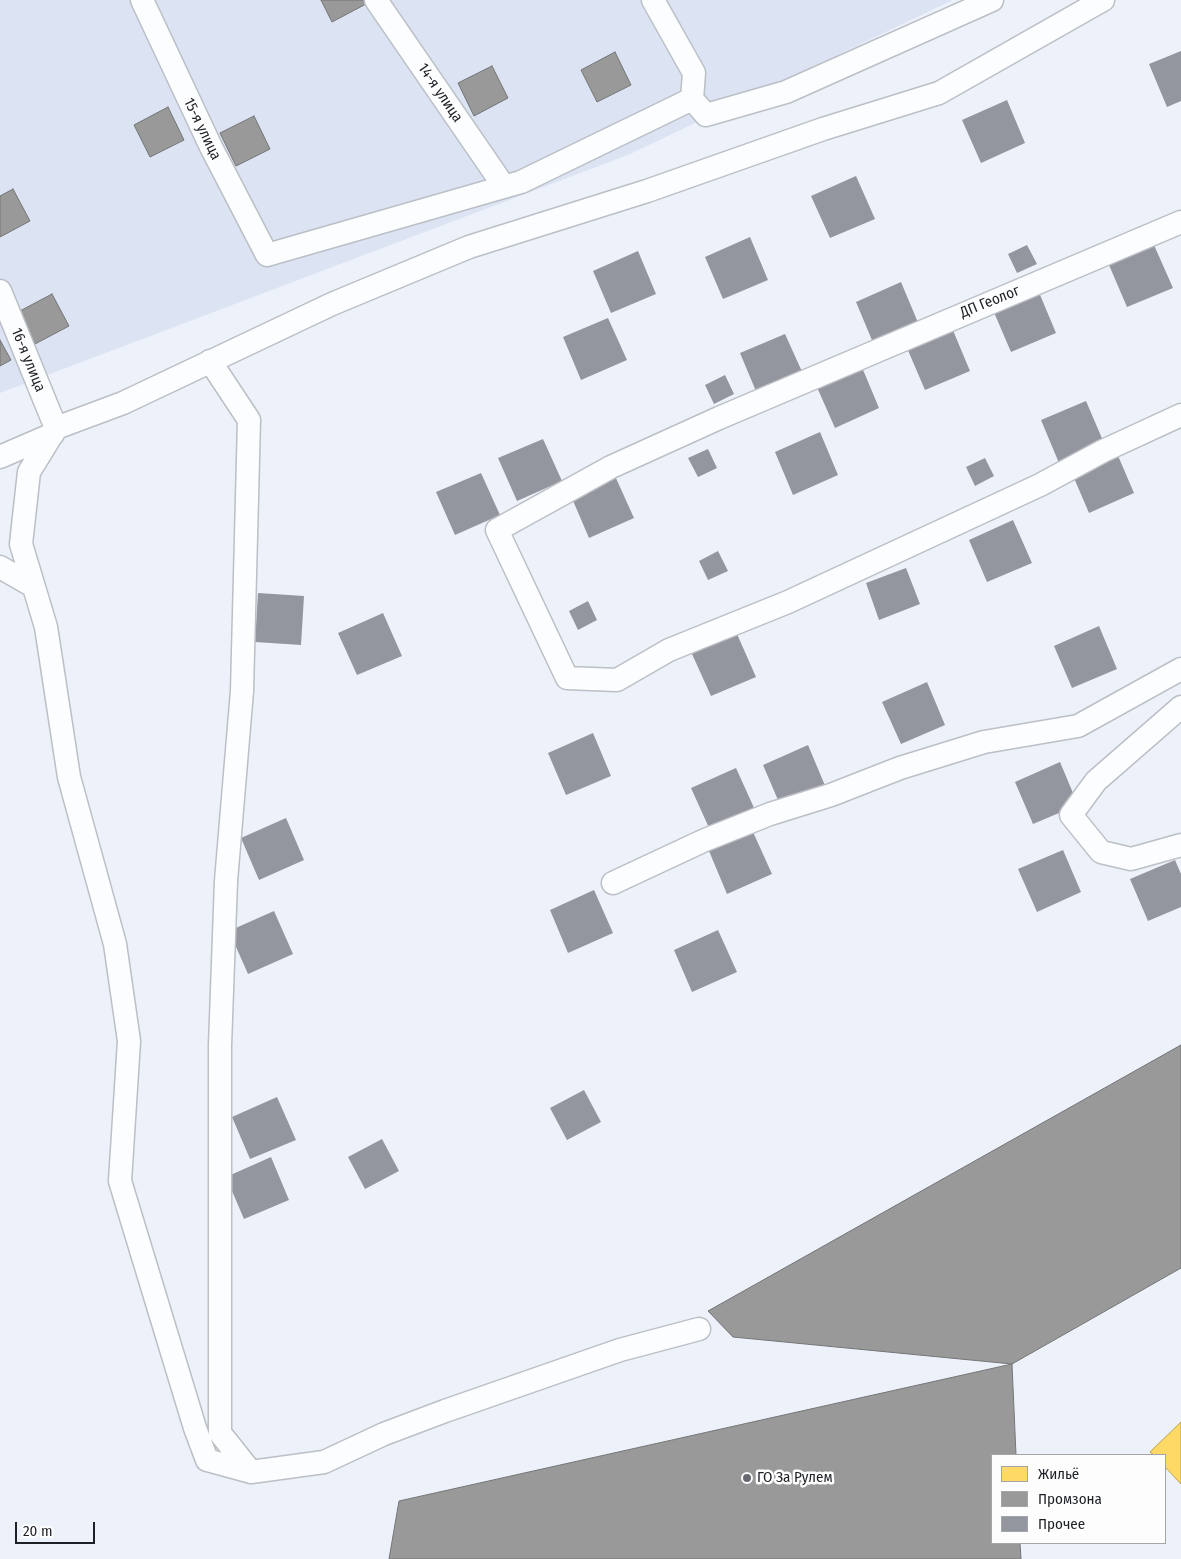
<!DOCTYPE html>
<html>
<head>
<meta charset="utf-8">
<style>
  body { margin:0 }
  #map { position:relative; width:1181px; height:1559px; overflow:hidden; background:#edf1fa; font-family:"Fira Sans Condensed",sans-serif }
  canvas { display:block }
  .legend { position:absolute; left:991px; top:1454px; width:175px; height:90px; box-sizing:border-box; background:#fdfdfd; border:1px solid #a3a5a7; margin:0; padding:6px 9px; list-style:none; font-size:15px; color:#1d2027 }
  .legend li { display:flex; align-items:center; gap:10px; height:25px }
  .legend b { width:25px; border:1px solid #a3a5a7 }
  .scale { position:absolute; left:15px; top:1522px; width:80px; height:22px; box-sizing:border-box; border:2px solid #1d2027; border-top:0; padding-left:6px; font-size:15px; line-height:18px; white-space:nowrap; color:#1d2027; -webkit-text-stroke:4px #fdfdfd; paint-order:stroke }
</style>
</head>
<body>
<div id="map">
<canvas width="1181" height="1559"></canvas>
<ul class="legend">
<li><b style="height:14px;background:#ffd966"></b>Жильё</li>
<li><b style="height:14px;background:#999"></b>Промзона</li>
<li><b style="height:14px;background:#93969e"></b>Прочее</li>
</ul>
<div class="scale">20 m</div>
</div>
<script>
const ctx = document.querySelector('canvas').getContext('2d');
ctx.lineJoin = 'round';
function fillPath(path, color) { ctx.fillStyle = color; ctx.fill(path, 'evenodd'); }
const toPath = rows => new Path2D(rows.map(r => 'M' + r).join(''));
function stroke(path, color, width, dash) { ctx.strokeStyle = color; ctx.lineWidth = width; ctx.lineCap = dash ? 'butt' : 'round'; ctx.setLineDash(dash || []); ctx.stroke(path); }
function write(font, color, halo, rows, align = 'center') {
  ctx.font = font + ' "Fira Sans Condensed",sans-serif'; ctx.lineWidth = 5; ctx.setLineDash([]); ctx.textBaseline = 'middle'; ctx.strokeStyle = halo; ctx.fillStyle = color; for (const [text, x, y, turn = 0] of rows) {
    ctx.save(); ctx.translate(x, y); ctx.rotate((+turn || 0) * Math.PI / 180); ctx.textAlign = isNaN(turn) ? turn : align; if (halo) ctx.strokeText(text, 0, 0); ctx.fillText(text, 0, 0); ctx.restore();
  }
}
const built = toPath([
  [0,0,953,0,628,155,0,393]
]);
const homes = toPath([
  [1181,1422,1181,1484,1165,1467,1165,1455,1154,1455,1150,1452,1181,1422]
]);
const industry = toPath([
  [321,0,364,0,366,4,332,22,321,0],
  [615,52,631,85,597,102,581,70,615,52],
  [492,66,508,98,474,116,458,83,492,66],
  [168,107,184,140,150,157,134,125,168,107],
  [254,116,270,149,236,166,220,133,254,116],
  [13,189,30,221,0,237,0,196,13,189],
  [52,294,69,326,35,344,18,312,52,294],
  [0,340,11,360,0,366,0,340],
  [1181,1045,1181,1268,1012,1364,733,1337,708,1311,1181,1045],
  [1012,1364,1016,1455,992,1455,992,1543,1020,1543,1021,1559,389,1559,399,1501,1012,1364]
]);
const building = toPath([
  [1181,51,1181,101,1167,107,1149,64],
  [1007,100,1025,143,981,163,962,120],
  [856,176,875,219,830,238,811,196],
  [750,237,768,280,723,299,705,257],
  [1027,245,1037,264,1017,273,1008,254],
  [1154,245,1173,288,1127,307,1109,265],
  [638,251,656,294,611,313,593,271],
  [901,282,919,325,874,345,856,302],
  [1038,290,1056,333,1011,352,993,310],
  [608,318,627,360,581,380,563,337],
  [952,328,970,371,925,390,907,348],
  [785,334,804,376,758,396,740,353],
  [861,365,879,408,835,428,816,385],
  [725,375,734,394,714,404,705,385],
  [1086,401,1104,443,1059,463,1041,420],
  [820,432,838,475,793,495,775,452],
  [543,439,562,481,517,501,498,458],
  [708,449,717,468,698,477,688,458],
  [1116,451,1134,493,1089,513,1071,471],
  [985,458,994,476,975,486,966,467],
  [481,473,500,515,455,535,436,492],
  [615,476,634,518,589,538,571,496],
  [1013,520,1032,563,987,582,969,540],
  [718,551,728,571,708,580,699,561],
  [906,568,920,604,879,620,866,583],
  [258,593,304,596,301,645,255,642],
  [588,601,597,620,578,630,569,611],
  [383,613,402,656,357,675,338,633],
  [1099,626,1117,669,1072,688,1054,646],
  [737,634,756,677,711,696,692,654],
  [927,682,945,725,901,744,882,702],
  [593,733,611,776,566,795,548,753],
  [808,745,826,788,781,807,763,765],
  [1060,762,1078,805,1033,824,1015,782],
  [736,768,755,810,710,830,691,788],
  [286,818,304,860,259,880,241,838],
  [753,832,772,874,727,894,709,851],
  [1063,850,1081,892,1037,912,1018,869],
  [1175,860,1181,874,1181,907,1148,921,1130,879],
  [594,890,613,933,568,953,550,910],
  [274,911,293,954,248,974,229,931],
  [718,930,737,972,692,992,674,950],
  [584,1090,601,1122,567,1140,550,1108],
  [277,1097,296,1140,250,1159,232,1117],
  [382,1139,399,1171,365,1189,348,1157],
  [271,1157,289,1200,244,1219,226,1177]
]);
const minor = toPath([
  [142,0,211,147,267,255,521,182,692,99,706,115,786,92,992,0],
  [376,0,503,185],
  [653,0,694,73,692,99],
  [1181,222,719,418,611,467,497,530,567,678,617,680,669,650,788,602,1040,485,1103,451,1181,415],
  [0,291,56,428],
  [210,361,249,420,242,691,226,881,220,1045,220,1433,251,1472],
  [0,457,53,434],
  [0,567,33,586],
  [1181,707,1096,781,1071,815,1101,852,1131,859,1181,845],
  [613,883,705,840,770,814,831,795,900,768,984,742,1078,726,1181,669],
  [699,1329,620,1350,445,1411,384,1434,324,1462,251,1472,207,1460,195,1428,120,1181,129,1041,115,944,69,777,46,627,21,544,29,472,56,428,123,403,332,304,469,247,647,191,823,129,939,93,1103,0]
]);
const markers = [
  [747,1478,5,"#666971"]
];
const streetNames = [
  ["14-я улица",440,93,56],
  ["15-я улица",202,129,64],
  ["ДП Геолог",990,302,-22],
  ["16-я улица",28,360,68]
];
const poiNames = [
  ["ГО За Рулем",757,1478]
];
fillPath(built, '#dce4f3');
fillPath(homes, '#ffd966');
stroke(homes, '#bba253', 1);
fillPath(industry, '#999');
stroke(industry, '#747577', 1);
fillPath(building, '#93969e');
stroke(minor, '#bbbfc6', 25);
stroke(minor, '#fcfdfe', 22);
for (const [x, y, r, color] of markers) { const dot = new Path2D(); dot.arc(x, y, r, 0, 2 * Math.PI); ctx.fillStyle = color; ctx.fill(dot); stroke(dot, '#fdfdfd', 2); }
write('15px', '#1d2027', '#fdfdfd', streetNames);
write('15px', '#1d2027', '#fdfdfd', poiNames, 'left');
</script>
</body>
</html>
